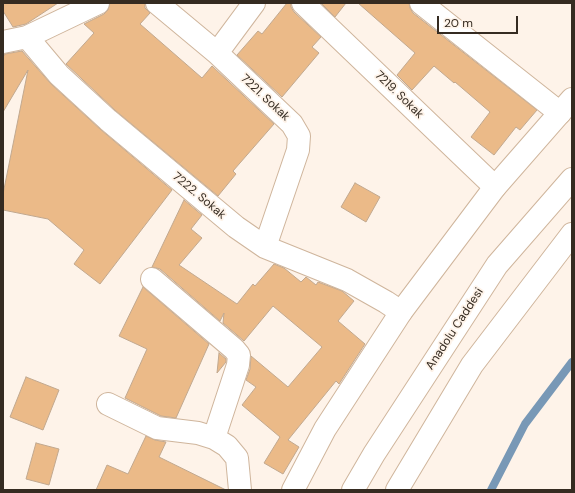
<!DOCTYPE html>
<html>
<head>
<meta charset="utf-8">
<style>
  body { margin:0 }
  #map { position:relative; width:575px; height:493px; overflow:hidden; background:#fef3e9; font-family:"DM Sans",sans-serif }
  canvas { display:block }
  .frame { position:absolute; inset:0; border:4px solid #352b21; pointer-events:none }
  .scale { position:absolute; left:437px; top:16px; width:81px; height:18px; box-sizing:border-box; border:2px solid #352b21; border-top:0; padding-left:5px; font-size:12px; line-height:14px; white-space:nowrap; color:#352b21; -webkit-text-stroke:3px #fef3e9; paint-order:stroke }
</style>
</head>
<body>
<div id="map">
<canvas width="575" height="493"></canvas>
<div class="frame"></div>
<div class="scale">20 m</div>
</div>
<script>
const ctx = document.querySelector('canvas').getContext('2d');
ctx.lineJoin = 'round';
const toPath = rows => new Path2D(rows.map(r => 'M' + r).join(''));
function stroke(path, color, width, dash) { ctx.strokeStyle = color; ctx.lineWidth = width; ctx.lineCap = dash ? 'butt' : 'round'; ctx.setLineDash(dash || []); ctx.stroke(path); }
function fillPath(path, color) { ctx.fillStyle = color; ctx.fill(path, 'evenodd'); }
function write(font, color, halo, rows, align = 'center') {
  ctx.font = font + ' "DM Sans",sans-serif'; ctx.lineWidth = 3.5; ctx.setLineDash([]); ctx.textBaseline = 'middle'; ctx.strokeStyle = halo; ctx.fillStyle = color; for (const [text, x, y, turn = 0] of rows) {
    ctx.save(); ctx.translate(x, y); ctx.rotate((+turn || 0) * Math.PI / 180); ctx.textAlign = isNaN(turn) ? turn : align; if (halo) ctx.strokeText(text, 0, 0); ctx.fillText(text, 0, 0); ctx.restore();
  }
}
const stream = toPath([
  [491,490,525,424,572,362]
]);
const building = toPath([
  [3,3,58,3,26,24,13,27,3,11,3,3],
  [110,3,145,3,145,8,150,13,140,24,202,78,212,66,274,124,233,171,236,174,218,196,116,111,66,64,94,33,84,24,104,14,108,10,110,3],
  [287,3,291,3,291,7,294,12,321,37,312,47,319,53,282,97,237,55,258,31,262,34,287,3],
  [321,3,346,3,335,17,321,3],
  [358,3,409,3,410,8,413,13,537,110,520,130,516,127,494,155,471,137,490,112,455,82,454,83,434,66,412,90,397,75,415,53,358,3],
  [22,51,51,84,100,129,172,190,100,284,74,264,84,250,48,219,3,210,3,194,28,70,3,112,3,57,5,54,22,51],
  [355,183,380,197,366,222,341,207,355,183],
  [184,200,202,215,191,229,202,238,179,265,237,304,253,284,255,286,274,264,284,268,301,282,306,277,316,285,318,282,342,291,354,301,338,321,365,344,339,384,336,381,288,440,299,447,283,474,264,463,280,437,242,405,256,387,246,380,250,369,251,356,288,387,322,347,273,306,244,341,223,323,224,313,220,321,160,269,152,267,184,200],
  [143,287,209,344,176,418,161,416,125,398,147,349,119,336,143,287],
  [219,353,226,359,226,362,217,373,219,353],
  [26,377,59,390,43,430,10,417,26,377],
  [146,436,155,440,166,442,159,457,226,490,96,490,107,465,128,474,146,436],
  [36,443,59,449,49,485,26,479,36,443]
]);
const street = toPath([
  [157,3,217,53,292,124,299,136,298,150,265,247],
  [303,3,495,187],
  [421,3,560,113],
  [27,37,59,75,108,120,236,227,265,247,347,280,386,302,401,312],
  [3,42,27,37,98,3],
  [217,53,254,3],
  [152,279,234,349,239,355,238,365,214,438],
  [108,404,157,428,198,433,214,438,227,446,237,458,240,490]
]);
const secondary = toPath([
  [293,490,325,429,401,312,495,187,572,99]
]);
const highway = toPath([
  [353,490,374,454,497,265,572,179],
  [397,490,472,365,572,234]
]);
const streetNames = [
  ["7219. Sokak",399,95,44],
  ["7221. Sokak",265,98,43],
  ["7222. Sokak",199,196,40],
  ["Anadolu Caddesi",455,329,-57]
];
stroke(stream, '#7898b6', 8);
fillPath(building, '#ebba88');
stroke(building, '#c1a88f', 1);
stroke(street, '#cfb59c', 24);
stroke(secondary, '#cfb59c', 24);
stroke(highway, '#cfb59c', 24);
stroke(street, '#fff', 22);
stroke(secondary, '#fff', 22);
stroke(highway, '#fff', 22);
write('12px', '#352b21', '#fef3e9', streetNames);
</script>
</body>
</html>
